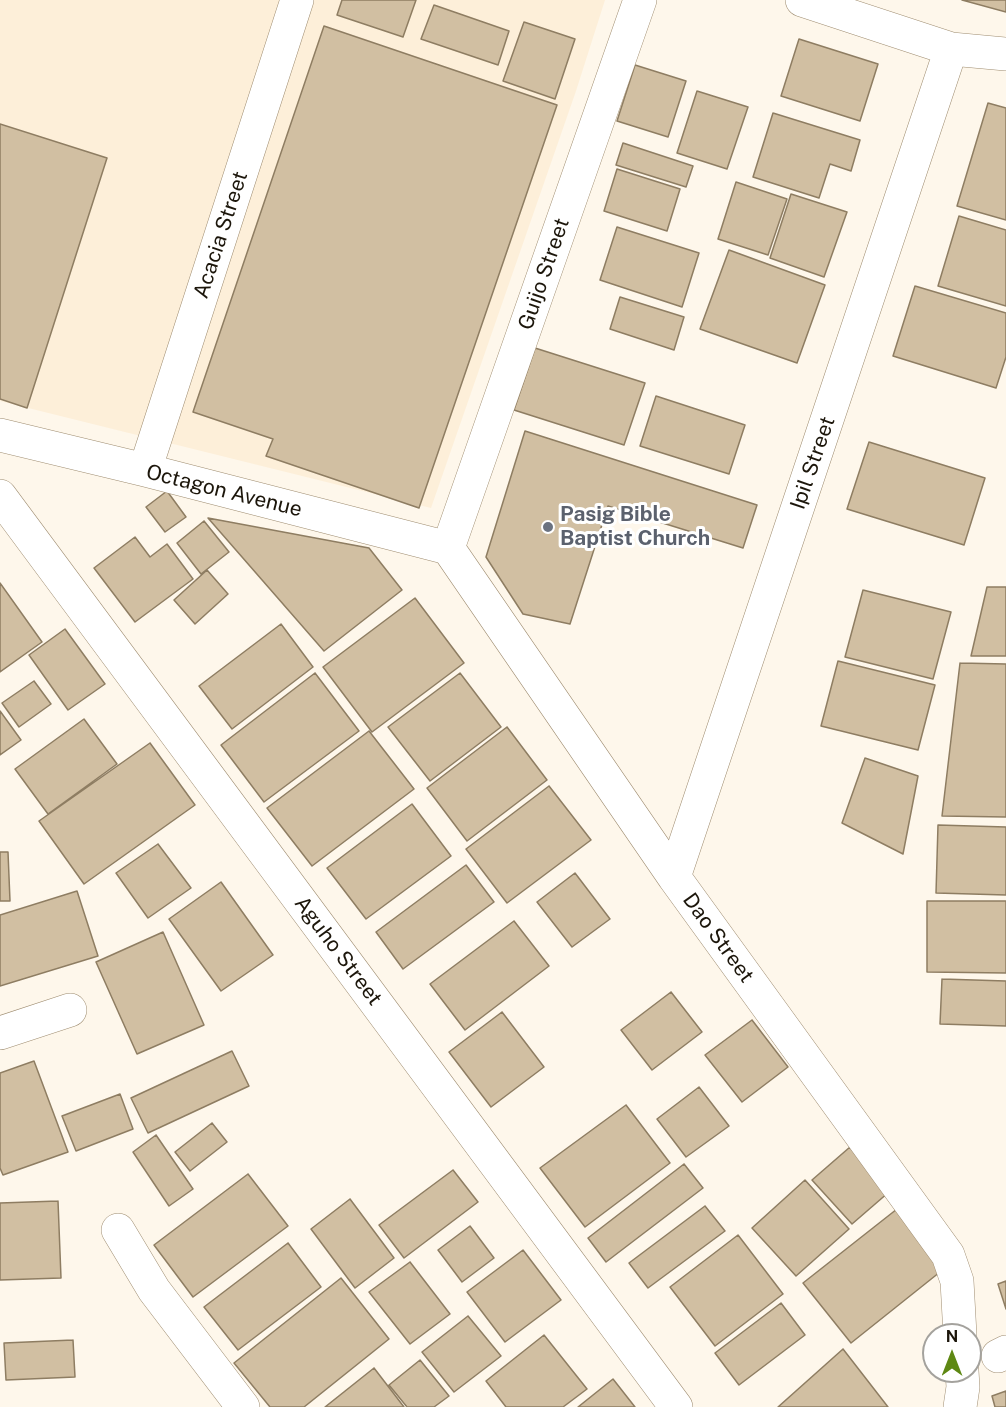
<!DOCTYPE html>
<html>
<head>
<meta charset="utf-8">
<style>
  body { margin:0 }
  #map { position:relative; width:1006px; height:1407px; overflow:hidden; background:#fef7eb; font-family:"Public Sans",sans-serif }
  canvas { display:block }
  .north { position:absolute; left:922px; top:1323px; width:60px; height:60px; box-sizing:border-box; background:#fff; border:2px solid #a4a29d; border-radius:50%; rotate:0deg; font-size:16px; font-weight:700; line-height:24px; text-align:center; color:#1c160b }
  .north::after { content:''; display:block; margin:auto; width:21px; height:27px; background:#5e8813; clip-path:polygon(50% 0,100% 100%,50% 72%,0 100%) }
</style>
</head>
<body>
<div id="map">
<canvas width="1006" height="1407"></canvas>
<div class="north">N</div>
</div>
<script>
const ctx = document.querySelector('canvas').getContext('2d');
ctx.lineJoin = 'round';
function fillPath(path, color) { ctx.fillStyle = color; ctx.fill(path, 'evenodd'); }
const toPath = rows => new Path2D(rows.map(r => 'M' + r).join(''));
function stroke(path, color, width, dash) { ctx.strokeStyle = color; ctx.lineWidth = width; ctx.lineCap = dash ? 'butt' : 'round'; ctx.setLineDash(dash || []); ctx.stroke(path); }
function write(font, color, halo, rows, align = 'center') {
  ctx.font = font + ' "Public Sans",sans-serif'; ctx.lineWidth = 6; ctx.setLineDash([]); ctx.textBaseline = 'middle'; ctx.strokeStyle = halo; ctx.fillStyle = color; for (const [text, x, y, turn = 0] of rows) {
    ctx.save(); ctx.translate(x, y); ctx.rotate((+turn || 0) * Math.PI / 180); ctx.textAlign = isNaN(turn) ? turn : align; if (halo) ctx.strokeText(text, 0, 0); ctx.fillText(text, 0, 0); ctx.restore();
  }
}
const built = toPath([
  [0,0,605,0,576,91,431,508,0,401]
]);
const building = toPath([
  [342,0,416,0,403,37,337,15,342,0],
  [962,0,1006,0,1006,12,962,0],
  [434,5,509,31,498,65,421,39,434,5],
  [524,22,575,39,555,99,503,81,524,22],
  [324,26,557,105,419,508,266,456,273,439,193,412,324,26],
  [799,39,878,64,860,121,781,96,799,39],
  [635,65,686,81,668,137,617,121,635,65],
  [697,91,748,107,727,169,677,153,697,91],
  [988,103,1006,108,1006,220,957,206,988,103],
  [773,113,860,140,851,171,830,164,819,198,753,177,773,113],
  [0,124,107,158,27,408,0,399,0,124],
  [623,143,693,166,686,187,616,165,623,143],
  [617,169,680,189,667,231,604,211,617,169],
  [736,182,787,199,768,255,718,239,736,182],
  [791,194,847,212,824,277,770,258,791,194],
  [959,216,1006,230,1006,306,938,286,959,216],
  [617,227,699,253,682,307,600,280,617,227],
  [729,250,825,285,797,363,700,329,729,250],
  [915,286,1006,313,1006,357,996,388,893,356,915,286],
  [620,297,684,317,674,350,610,329,620,297],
  [535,348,645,383,624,445,514,410,535,348],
  [656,396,745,425,729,474,640,446,656,396],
  [525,431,757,505,743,548,608,506,570,624,523,614,486,557,525,431],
  [869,442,985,478,964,545,847,509,869,442],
  [167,491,186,517,165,532,146,507,167,491],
  [208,518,369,548,402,590,324,651,208,518],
  [204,521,229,552,201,574,177,543,204,521],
  [135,537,150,557,167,544,193,579,135,622,94,568,135,537],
  [207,570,228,594,195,624,174,600,207,570],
  [0,583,42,642,0,672,0,583],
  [987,587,1006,587,1006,656,971,656,987,587],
  [863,590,951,612,933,679,845,657,863,590],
  [415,598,464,663,372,732,323,667,415,598],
  [281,624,313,667,232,729,199,686,281,624],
  [65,629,105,684,68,710,29,655,65,629],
  [838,661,935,685,918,750,821,726,838,661],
  [960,663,1006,664,1006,817,942,816,960,663],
  [315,673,359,731,264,802,221,745,315,673],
  [460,673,501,727,430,781,388,727,460,673],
  [34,681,51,704,19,727,2,703,34,681],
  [0,711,21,740,0,755,0,711],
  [84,719,117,764,48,814,15,769,84,719],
  [507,727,547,780,467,841,427,788,507,727],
  [369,731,414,789,312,866,267,808,369,731],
  [150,743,195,805,84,884,39,821,150,743],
  [865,758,918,776,903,854,842,823,865,758],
  [549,786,591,840,507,903,466,849,549,786],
  [412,804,451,856,366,919,327,868,412,804],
  [938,825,1006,827,1006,895,936,893,938,825],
  [158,844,191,888,148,918,116,873,158,844],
  [0,852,8,852,10,901,0,901,0,852],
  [466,865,494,902,403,969,376,932,466,865],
  [575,873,610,919,572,947,537,902,575,873],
  [221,882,273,955,221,991,169,919,221,882],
  [77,891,98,956,0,986,0,915,77,891],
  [927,901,1006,901,1006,973,927,972,927,901],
  [514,921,549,966,465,1030,430,984,514,921],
  [163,932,204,1025,137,1054,96,962,163,932],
  [942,979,1006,981,1006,1026,940,1024,942,979],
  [671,992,702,1032,652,1070,621,1030,671,992],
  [502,1012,544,1067,491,1107,449,1052,502,1012],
  [752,1020,788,1067,742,1102,705,1055,752,1020],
  [232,1051,249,1086,148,1133,131,1098,232,1051],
  [34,1061,68,1152,3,1175,0,1168,0,1073,34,1061],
  [699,1087,729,1126,686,1157,657,1119,699,1087],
  [120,1094,133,1129,76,1151,62,1116,120,1094],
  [626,1105,670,1163,585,1227,540,1168,626,1105],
  [212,1123,227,1142,190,1171,175,1152,212,1123],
  [156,1135,193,1189,169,1206,133,1152,156,1135],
  [850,1147,889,1192,852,1224,812,1180,850,1147],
  [684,1164,703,1188,606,1262,588,1238,684,1164],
  [453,1170,478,1202,404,1258,379,1225,453,1170],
  [248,1174,288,1226,193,1297,154,1245,248,1174],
  [805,1180,849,1229,796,1276,752,1228,805,1180],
  [350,1199,394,1258,355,1288,311,1229,350,1199],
  [58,1201,61,1278,0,1280,0,1203,58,1201],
  [705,1206,725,1231,648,1288,629,1263,705,1206],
  [897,1209,945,1268,851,1343,803,1283,897,1209],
  [470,1226,494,1258,462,1282,438,1250,470,1226],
  [738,1235,783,1294,715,1346,670,1287,738,1235],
  [288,1243,321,1287,238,1350,204,1307,288,1243],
  [523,1250,561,1300,505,1342,467,1292,523,1250],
  [410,1262,450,1314,410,1344,369,1292,410,1262],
  [341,1278,389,1339,304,1407,270,1407,234,1363,341,1278],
  [1006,1281,1006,1309,998,1284,1006,1281],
  [781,1303,805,1335,739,1385,715,1353,781,1303],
  [468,1316,501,1356,454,1392,422,1352,468,1316],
  [544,1335,587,1389,563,1407,506,1407,486,1381,544,1335],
  [73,1340,75,1377,6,1380,4,1343,73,1340],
  [843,1349,888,1407,778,1407,843,1349],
  [420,1360,449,1396,434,1407,407,1407,389,1385,420,1360],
  [374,1368,404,1407,325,1407,374,1368],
  [613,1379,635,1407,578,1407,613,1379],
  [1006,1391,1006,1407,995,1407,992,1396,1006,1391]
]);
const minor = toPath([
  [802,0,951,49,1006,54],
  [0,435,145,470,448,548],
  [145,470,297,0],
  [0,496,676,1407],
  [448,548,674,877,948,1255,957,1281,960,1335],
  [448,548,640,0],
  [674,877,951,49],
  [0,1033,70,1010],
  [118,1230,154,1290,243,1407],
  [998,1356,1006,1352],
  [960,1407,963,1387,962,1371]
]);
const markers = [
  [548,527,6,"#6b7280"]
];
const streetNames = [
  ["Acacia Street",221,235,-72],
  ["Guijo Street",544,274,-71],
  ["Ipil Street",813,463,-71],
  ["Octagon Avenue",224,491,14],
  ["Dao Street",718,938,54],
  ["Aguho Street",338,951,53]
];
const worshipNames = [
  ["Pasig Bible",560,515],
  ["Baptist Church",560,539]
];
fillPath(built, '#fdefd9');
fillPath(building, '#d1bfa2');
stroke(building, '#8e7d62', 1.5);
stroke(minor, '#9f8d71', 34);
stroke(minor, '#fff', 33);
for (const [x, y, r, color] of markers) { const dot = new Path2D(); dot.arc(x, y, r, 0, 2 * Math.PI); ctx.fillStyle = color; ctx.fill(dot); stroke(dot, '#fff', 2); }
write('21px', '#1c160b', '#fff', streetNames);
write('bold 21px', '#5b616d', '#fff', worshipNames, 'left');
</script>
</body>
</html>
